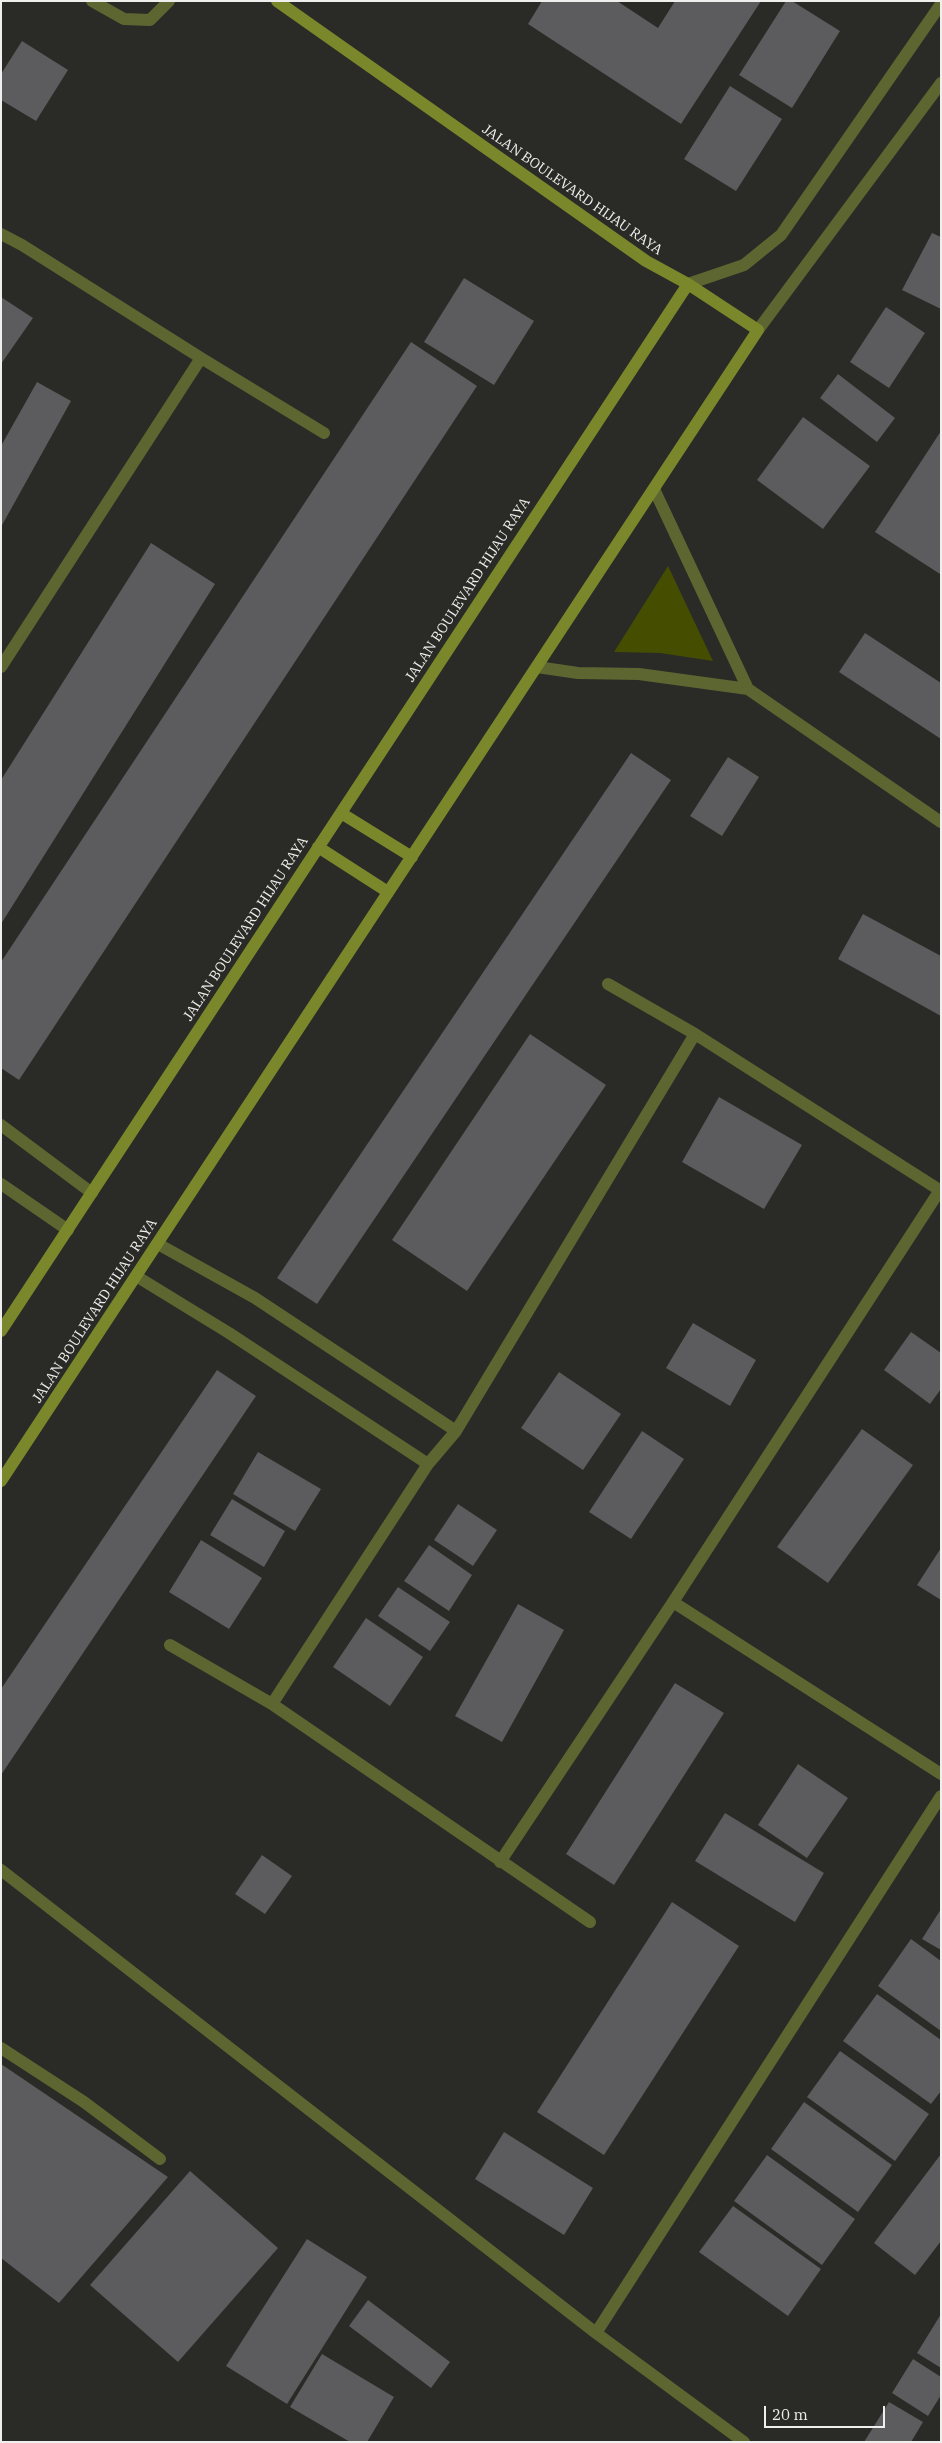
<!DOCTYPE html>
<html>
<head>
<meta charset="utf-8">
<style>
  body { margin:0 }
  #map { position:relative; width:942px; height:2443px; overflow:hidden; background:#2a2a27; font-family:"IBM Plex Serif",serif }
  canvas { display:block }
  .frame { position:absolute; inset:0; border:2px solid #efefed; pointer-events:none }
  .scale { position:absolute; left:764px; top:2406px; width:121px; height:22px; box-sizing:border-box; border:2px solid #efefed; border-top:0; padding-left:6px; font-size:15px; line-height:18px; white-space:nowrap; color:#efefed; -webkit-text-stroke:4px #2a2a27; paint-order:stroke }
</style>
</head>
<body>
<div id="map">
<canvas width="942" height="2443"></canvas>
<div class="frame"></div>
<div class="scale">20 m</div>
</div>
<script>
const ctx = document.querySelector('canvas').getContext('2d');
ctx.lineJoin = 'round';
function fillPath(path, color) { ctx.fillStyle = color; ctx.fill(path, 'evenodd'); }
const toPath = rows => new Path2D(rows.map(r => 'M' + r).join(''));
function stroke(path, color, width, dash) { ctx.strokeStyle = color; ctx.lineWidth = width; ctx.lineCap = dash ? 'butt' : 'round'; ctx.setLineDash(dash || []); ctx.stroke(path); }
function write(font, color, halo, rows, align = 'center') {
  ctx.font = font + ' "IBM Plex Serif",serif'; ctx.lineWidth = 4; ctx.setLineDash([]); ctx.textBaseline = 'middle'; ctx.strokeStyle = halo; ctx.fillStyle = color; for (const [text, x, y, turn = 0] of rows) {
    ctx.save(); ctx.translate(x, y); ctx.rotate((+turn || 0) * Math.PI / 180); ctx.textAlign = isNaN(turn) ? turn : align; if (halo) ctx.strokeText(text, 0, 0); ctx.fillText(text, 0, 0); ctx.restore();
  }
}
const green = toPath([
  [668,566,713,661,660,653,614,652]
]);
const building = toPath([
  [542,1,617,1,658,28,675,1,761,1,681,124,528,24],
  [786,1,792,1,840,31,792,108,739,75],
  [22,41,68,70,36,121,1,100,1,74],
  [730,86,782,119,736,191,684,159],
  [932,233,941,237,941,309,902,290],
  [464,278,534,321,494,385,424,342],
  [1,297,33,318,1,364],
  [886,307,925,333,889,388,850,362],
  [411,342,477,386,19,1080,1,1068,1,962],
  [838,374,895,418,877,442,820,398],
  [37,382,71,401,1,527,1,446],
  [803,417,870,466,823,529,757,480],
  [941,431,941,572,940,574,875,532],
  [151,543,215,584,1,924,1,780],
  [865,633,941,683,941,739,839,672],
  [631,753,671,780,317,1304,277,1278],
  [728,757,759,777,722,836,690,816],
  [863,914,941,956,941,1016,838,959],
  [530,1034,606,1085,467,1291,392,1240],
  [719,1097,802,1145,764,1209,682,1162],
  [693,1323,756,1360,730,1406,666,1368],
  [911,1332,941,1353,941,1389,930,1404,884,1370],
  [217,1370,256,1396,1,1775,1,1689],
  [559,1372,621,1414,583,1470,521,1428],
  [862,1429,913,1465,828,1583,777,1547],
  [642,1431,684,1459,631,1539,589,1512],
  [258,1452,321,1489,295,1531,233,1494],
  [232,1499,285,1531,264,1567,210,1535],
  [458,1504,497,1530,473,1566,434,1540],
  [201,1540,262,1578,229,1629,169,1592],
  [429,1545,472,1575,449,1611,404,1581],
  [941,1548,941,1600,917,1585],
  [398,1587,450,1622,430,1651,378,1616],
  [518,1604,564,1630,502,1742,455,1716],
  [366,1618,423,1657,390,1706,333,1667],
  [675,1683,724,1713,614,1885,566,1854],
  [798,1764,848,1798,807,1858,758,1825],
  [725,1813,824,1873,795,1922,695,1861],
  [262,1855,292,1876,265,1914,235,1894],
  [672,1902,739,1946,604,2155,537,2112],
  [941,1909,941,1950,922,1939],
  [911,1939,941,1961,941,2031,878,1986],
  [877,1994,941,2040,941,2091,931,2104,843,2041],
  [840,2051,929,2114,895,2161,807,2097],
  [1,2064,168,2177,59,2303,1,2258],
  [804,2102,892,2165,858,2212,771,2149],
  [504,2132,593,2188,564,2235,475,2179],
  [941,2154,941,2241,915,2275,874,2243],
  [767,2155,855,2219,822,2265,734,2201],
  [190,2171,278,2248,178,2362,90,2285],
  [733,2206,821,2269,788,2316,699,2252],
  [307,2239,367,2277,287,2404,226,2366],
  [368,2300,450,2362,431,2388,349,2326],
  [941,2314,941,2368,917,2353],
  [322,2354,394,2397,367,2442,350,2442,290,2407],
  [913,2359,941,2377,941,2395,928,2416,892,2393],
  [889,2402,923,2422,911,2442,864,2442]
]);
const lane = toPath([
  [1,2048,84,2102,160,2159]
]);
const street = toPath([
  [92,1,124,19,150,20,169,1],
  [1,234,22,245,201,358,1,667],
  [688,284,744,265,781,235,941,4],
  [758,330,941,83],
  [201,358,324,433],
  [654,489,748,689],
  [537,667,578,673,639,674,748,689,941,822],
  [608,984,695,1034,941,1191],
  [1,1125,92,1193],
  [1,1184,68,1230],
  [158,1244,255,1298,456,1431],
  [136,1276,229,1333,428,1464],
  [673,1602,941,1774],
  [170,1645,272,1704,590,1922],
  [272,1704,428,1464,456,1431,695,1034],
  [500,1862,673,1602,940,1190],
  [1,1870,596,2333,744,2442],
  [596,2333,941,1796]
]);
const secondary = toPath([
  [341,813,412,857],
  [318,847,388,892],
  [1,1331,688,284],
  [1,1481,758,330,688,284,646,261,277,1]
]);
const streetNames = [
  ["JALAN BOULEVARD HIJAU RAYA",572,190,35],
  ["JALAN BOULEVARD HIJAU RAYA",468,590,-57],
  ["JALAN BOULEVARD HIJAU RAYA",246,929,-57],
  ["JALAN BOULEVARD HIJAU RAYA",95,1311,-57]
];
fillPath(green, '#454e00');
fillPath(building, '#5c5b5d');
stroke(lane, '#5d6630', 12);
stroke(street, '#5d6630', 12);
stroke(secondary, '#7a872a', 12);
write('14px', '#efefed', '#2a2a27', streetNames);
</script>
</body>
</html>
